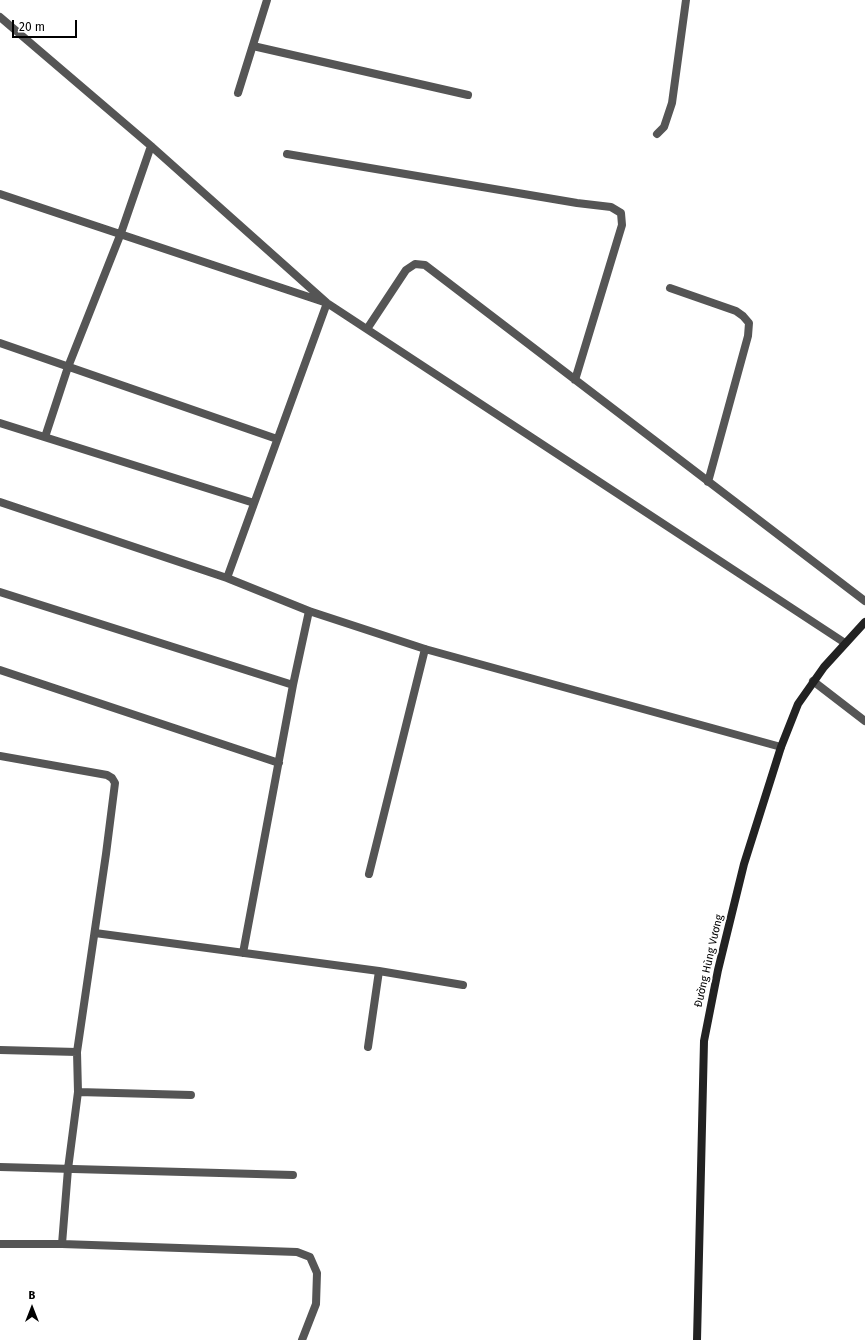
<!DOCTYPE html>
<html>
<head>
<meta charset="utf-8">
<style>
  body { margin:0 }
  #map { position:relative; width:865px; height:1340px; overflow:hidden; background:#fff; font-family:"Fira Sans",sans-serif }
  canvas { display:block }
  .north { position:absolute; left:12px; top:1288px; width:40px; height:40px; -webkit-text-stroke:3px #fff; paint-order:stroke; rotate:0deg; font-size:11px; font-weight:700; line-height:16px; text-align:center; color:#000 }
  .north::after { content:''; display:block; margin:auto; width:14px; height:18px; background:#000; clip-path:polygon(50% 0,100% 100%,50% 72%,0 100%) }
  .scale { position:absolute; left:12px; top:20px; width:65px; height:18px; box-sizing:border-box; border:2px solid #000; border-top:0; padding-left:5px; font-size:12px; line-height:14px; white-space:nowrap; color:#000; -webkit-text-stroke:3px #fff; paint-order:stroke }
</style>
</head>
<body>
<div id="map">
<canvas width="865" height="1340"></canvas>
<div class="north">B</div>
<div class="scale">20 m</div>
</div>
<script>
const ctx = document.querySelector('canvas').getContext('2d');
ctx.lineJoin = 'round';
const toPath = rows => new Path2D(rows.map(r => 'M' + r).join(''));
function stroke(path, color, width, dash) { ctx.strokeStyle = color; ctx.lineWidth = width; ctx.lineCap = dash ? 'butt' : 'round'; ctx.setLineDash(dash || []); ctx.stroke(path); }
function write(font, color, halo, rows, align = 'center') {
  ctx.font = font + ' "Fira Sans",sans-serif'; ctx.lineWidth = 4; ctx.setLineDash([]); ctx.textBaseline = 'middle'; ctx.strokeStyle = halo; ctx.fillStyle = color; for (const [text, x, y, turn = 0] of rows) {
    ctx.save(); ctx.translate(x, y); ctx.rotate((+turn || 0) * Math.PI / 180); ctx.textAlign = isNaN(turn) ? turn : align; if (halo) ctx.strokeText(text, 0, 0); ctx.fillText(text, 0, 0); ctx.restore();
  }
}
const street = toPath([
  [0,17,151,146,327,303,845,643],
  [253,46,468,95],
  [238,93,267,0],
  [657,134,664,127,672,103,686,0],
  [287,154,577,203,611,207,621,213,622,225,575,380],
  [0,194,327,303,227,578],
  [670,288,736,311,743,316,749,323,748,336,708,482],
  [367,329,406,270,415,264,425,265,865,601],
  [0,343,277,439],
  [0,423,254,503],
  [45,437,68,367,121,233,151,146],
  [0,502,227,578,309,611,425,649,781,747],
  [0,592,293,685],
  [0,670,279,763],
  [813,681,865,721],
  [0,756,107,775,112,778,115,783,106,854,77,1052,78,1092,68,1169,62,1244],
  [369,874,425,649],
  [95,933,379,971,463,985],
  [243,953,293,685,309,611],
  [368,1047,379,971],
  [0,1050,77,1052],
  [78,1092,191,1095],
  [0,1167,293,1175],
  [0,1244,62,1244,297,1252,310,1257,317,1273,316,1304,302,1340]
]);
const secondary = toPath([
  [697,1340,704,1041,718,970,744,864,781,747,798,704,824,667,865,622]
]);
const streetNames = [
  ["Đường Hùng Vương",709,961,-77]
];
stroke(street, '#555', 8);
stroke(secondary, '#222', 8);
write('11px', '#000', '#fff', streetNames);
</script>
</body>
</html>
